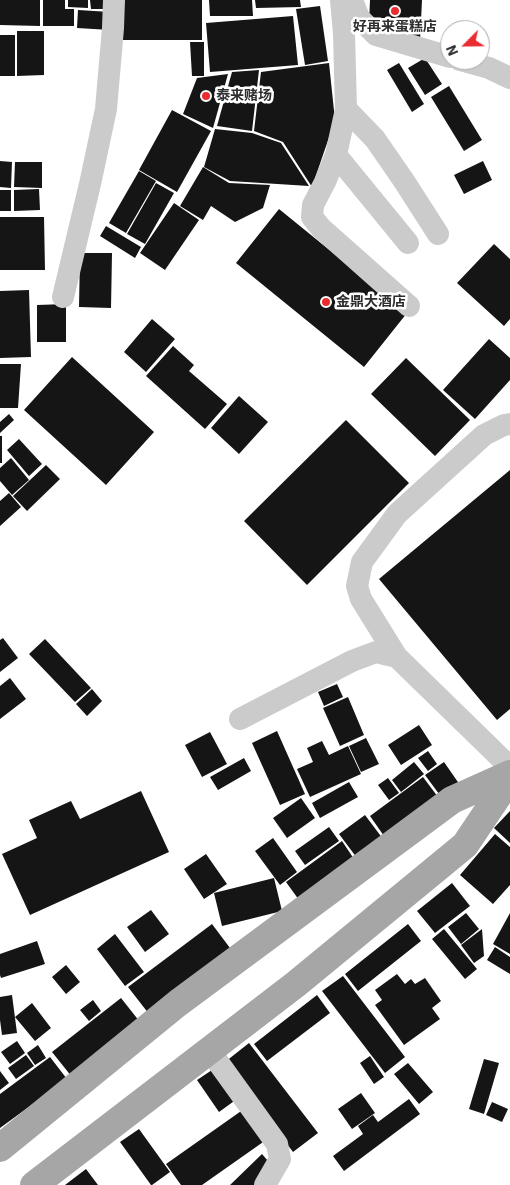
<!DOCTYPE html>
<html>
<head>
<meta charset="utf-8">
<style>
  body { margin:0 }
  #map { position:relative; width:510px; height:1185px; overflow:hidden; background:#fff; font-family:"IBM Plex Sans",sans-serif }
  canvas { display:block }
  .north { position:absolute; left:440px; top:20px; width:50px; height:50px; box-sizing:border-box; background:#fff; border:1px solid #ababab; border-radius:50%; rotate:247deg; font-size:14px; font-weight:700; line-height:20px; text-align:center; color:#2e2e2e }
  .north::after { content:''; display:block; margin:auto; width:18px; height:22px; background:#ea2b30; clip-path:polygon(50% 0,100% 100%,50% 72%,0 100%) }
</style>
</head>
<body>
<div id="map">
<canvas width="510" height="1185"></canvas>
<div class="north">N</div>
</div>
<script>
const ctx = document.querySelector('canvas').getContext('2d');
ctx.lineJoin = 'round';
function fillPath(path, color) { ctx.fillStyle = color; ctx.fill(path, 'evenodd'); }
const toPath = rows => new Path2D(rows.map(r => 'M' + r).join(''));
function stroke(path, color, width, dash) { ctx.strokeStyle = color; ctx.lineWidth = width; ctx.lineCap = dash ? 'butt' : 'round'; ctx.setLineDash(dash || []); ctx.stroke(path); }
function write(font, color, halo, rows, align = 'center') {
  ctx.font = font + ' "IBM Plex Sans","Noto Sans SC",sans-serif'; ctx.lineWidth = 5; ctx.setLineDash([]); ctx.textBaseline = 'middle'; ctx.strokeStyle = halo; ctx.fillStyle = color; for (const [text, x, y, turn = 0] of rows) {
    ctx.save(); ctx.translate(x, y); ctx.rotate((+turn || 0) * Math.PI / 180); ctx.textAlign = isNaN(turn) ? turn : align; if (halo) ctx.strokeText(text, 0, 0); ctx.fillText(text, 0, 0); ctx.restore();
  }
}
const building = toPath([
  [0,0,40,0,40,26,0,25],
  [43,0,65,0,65,9,74,9,74,26,43,26],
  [68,0,88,0,88,8,68,7],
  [90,0,110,0,111,9,91,9],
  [117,0,202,0,202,40,117,40],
  [209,0,252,0,253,16,210,16],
  [255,0,300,0,301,7,256,8],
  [370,0,422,0,420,42,409,41,409,24,369,23],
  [320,6,328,61,305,65,296,9],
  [78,10,110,12,110,30,77,28],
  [293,16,298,65,210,72,206,23],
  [17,31,44,31,44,75,17,76],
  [0,35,15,35,15,76,0,76],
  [190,42,204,42,204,76,192,76],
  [425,58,442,84,425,95,408,68],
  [329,63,335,120,312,187,283,142,254,131,261,72],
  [399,63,424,104,412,112,387,70],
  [259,70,252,131,217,126,232,72],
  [228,74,213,128,183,114,197,78],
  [449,86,482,140,464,151,431,97],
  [172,110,211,131,177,192,139,170],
  [215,129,252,133,281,143,309,186,230,181,204,167],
  [0,161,12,162,11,188,0,187],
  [483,161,492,180,464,194,454,175],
  [15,162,42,162,42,188,14,187],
  [203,167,229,183,270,185,263,208,235,222,211,206,203,220,180,206],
  [139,171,156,181,126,233,109,223],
  [156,183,174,193,145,244,127,234],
  [39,189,40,210,14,211,14,190],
  [0,190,11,190,11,211,0,211],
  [174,203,199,220,165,270,140,253],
  [279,209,407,313,364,367,236,263],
  [0,217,44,217,45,270,0,270],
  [106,226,141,247,135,258,100,236],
  [494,244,510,259,510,319,504,326,457,283],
  [80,253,112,253,111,308,79,307],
  [29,290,31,357,0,358,0,291],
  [66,304,66,342,37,342,37,305],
  [152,319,175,339,146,372,124,352],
  [489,339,510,358,510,380,475,419,443,390],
  [173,346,194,365,189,371,227,404,205,429,146,376],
  [72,357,154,432,106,485,24,410],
  [406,358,470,420,435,456,371,394],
  [0,364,21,364,18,408,0,408],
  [239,396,268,422,239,454,211,428],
  [9,414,14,420,0,433,0,422],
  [346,420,409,483,307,585,244,521],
  [0,436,2,436,2,463,0,463],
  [19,439,42,464,29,476,7,450],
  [11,458,29,480,12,495,0,481,0,468],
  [46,465,60,479,27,511,13,496],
  [510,470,510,709,497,720,379,579],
  [9,493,21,507,0,526,0,501],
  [3,638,18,658,0,672,0,640],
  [45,639,91,688,75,702,29,654],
  [10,678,26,699,0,719,0,686],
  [337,684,343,697,324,706,318,692],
  [92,689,102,701,87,716,76,704],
  [348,697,364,735,340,746,323,708],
  [419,725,432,745,401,765,388,745],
  [277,731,305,794,280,805,252,743],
  [210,732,227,764,202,777,185,745],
  [366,738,379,764,361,772,349,746],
  [322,741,329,755,348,746,361,774,310,797,297,769,313,762,307,748],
  [428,751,437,764,428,771,418,758],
  [244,758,251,771,218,790,210,777],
  [414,762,424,774,401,792,392,780],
  [444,762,460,785,442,798,425,775],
  [423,777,438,797,384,836,370,816],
  [388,778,399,793,389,800,378,785],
  [349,782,358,797,320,818,312,803],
  [141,791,169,852,30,915,2,854,37,838,29,820,71,801,80,819],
  [301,798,315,818,287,838,273,818],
  [510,811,510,843,494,828],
  [365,815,383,839,357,858,339,834],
  [329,827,339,841,305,865,295,851],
  [495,834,510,847,510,885,493,904,460,875],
  [273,838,297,872,280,885,255,851],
  [342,841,354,859,299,900,286,882],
  [206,854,227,884,204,899,184,869],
  [274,878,282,911,222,926,214,893],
  [452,883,470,906,435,933,417,911],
  [151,910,169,934,145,952,127,927],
  [466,913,479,929,461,944,448,927],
  [510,913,510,954,493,944],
  [212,924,233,952,149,1014,128,987],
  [408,924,421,941,358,991,345,974],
  [444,929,477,969,465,979,432,939],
  [482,929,484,956,474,963,461,945],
  [115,934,144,972,125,986,97,949],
  [37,941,45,964,1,978,0,975,0,954],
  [495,947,510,957,510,974,487,960],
  [66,965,80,982,66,994,52,977],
  [397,974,405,984,411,979,415,984,425,978,441,1001,432,1008,440,1019,404,1045,375,1005,382,1000,375,990],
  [343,976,405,1057,385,1073,322,991],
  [12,995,17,1033,2,1035,0,1020,0,997],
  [317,995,330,1013,267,1061,254,1044],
  [121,998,140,1022,72,1077,52,1052],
  [93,1000,101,1011,89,1021,80,1010],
  [32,1003,51,1028,35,1041,15,1017],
  [17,1041,25,1053,10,1064,1,1052],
  [249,1043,318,1133,293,1152,225,1062],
  [38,1045,46,1058,35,1065,27,1053],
  [26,1055,34,1066,16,1079,8,1068],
  [370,1056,384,1077,374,1084,360,1063],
  [50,1057,67,1079,0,1128,0,1094],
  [484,1059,499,1063,484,1114,469,1109],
  [408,1063,433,1092,419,1104,394,1074],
  [215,1068,237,1099,219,1112,197,1080],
  [0,1071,9,1083,0,1090],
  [361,1093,375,1113,352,1129,338,1109],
  [409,1099,420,1114,344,1171,333,1156,363,1134,358,1126,373,1115,378,1122],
  [492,1102,508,1109,502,1122,486,1115],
  [244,1109,266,1140,202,1185,181,1185,166,1164],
  [139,1129,170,1172,152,1185,151,1185,120,1142],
  [262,1154,268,1161,259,1185,230,1185],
  [86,1169,98,1185,65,1185]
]);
const minor = toPath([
  [341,0,344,34,346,109,336,155,325,182,313,205,312,217,321,228,409,306],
  [352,0,359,18,376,35,450,57],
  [460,60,489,68,510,78],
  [346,109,375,139,404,181,438,234],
  [336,155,408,243],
  [63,297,90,184,106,109,113,28,114,0],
  [397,657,361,599,357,586,362,562,397,514,484,435,504,425,510,424],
  [240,719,352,661,376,652,397,657,510,767],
  [210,1051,277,1144,280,1159,265,1185]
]);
const major = toPath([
  [0,1148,178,1003,452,800,510,774],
  [34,1185,296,984,465,845,510,778]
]);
const markers = [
  [395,11,5,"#ea2b30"],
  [206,96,5,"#ea2b30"],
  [326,302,5,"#ea2b30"]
];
const poiNames = [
  ["好再来蛋糕店",395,27,"center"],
  ["泰来赌场",216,96],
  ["金鼎大酒店",336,302]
];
fillPath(building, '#151515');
stroke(minor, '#cbcbcb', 22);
stroke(major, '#a6a6a6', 28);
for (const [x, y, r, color] of markers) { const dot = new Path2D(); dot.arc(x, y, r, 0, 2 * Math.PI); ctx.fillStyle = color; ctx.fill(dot); stroke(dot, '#fff', 2); }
write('bold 14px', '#2e2e2e', '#fff', poiNames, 'left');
</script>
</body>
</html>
